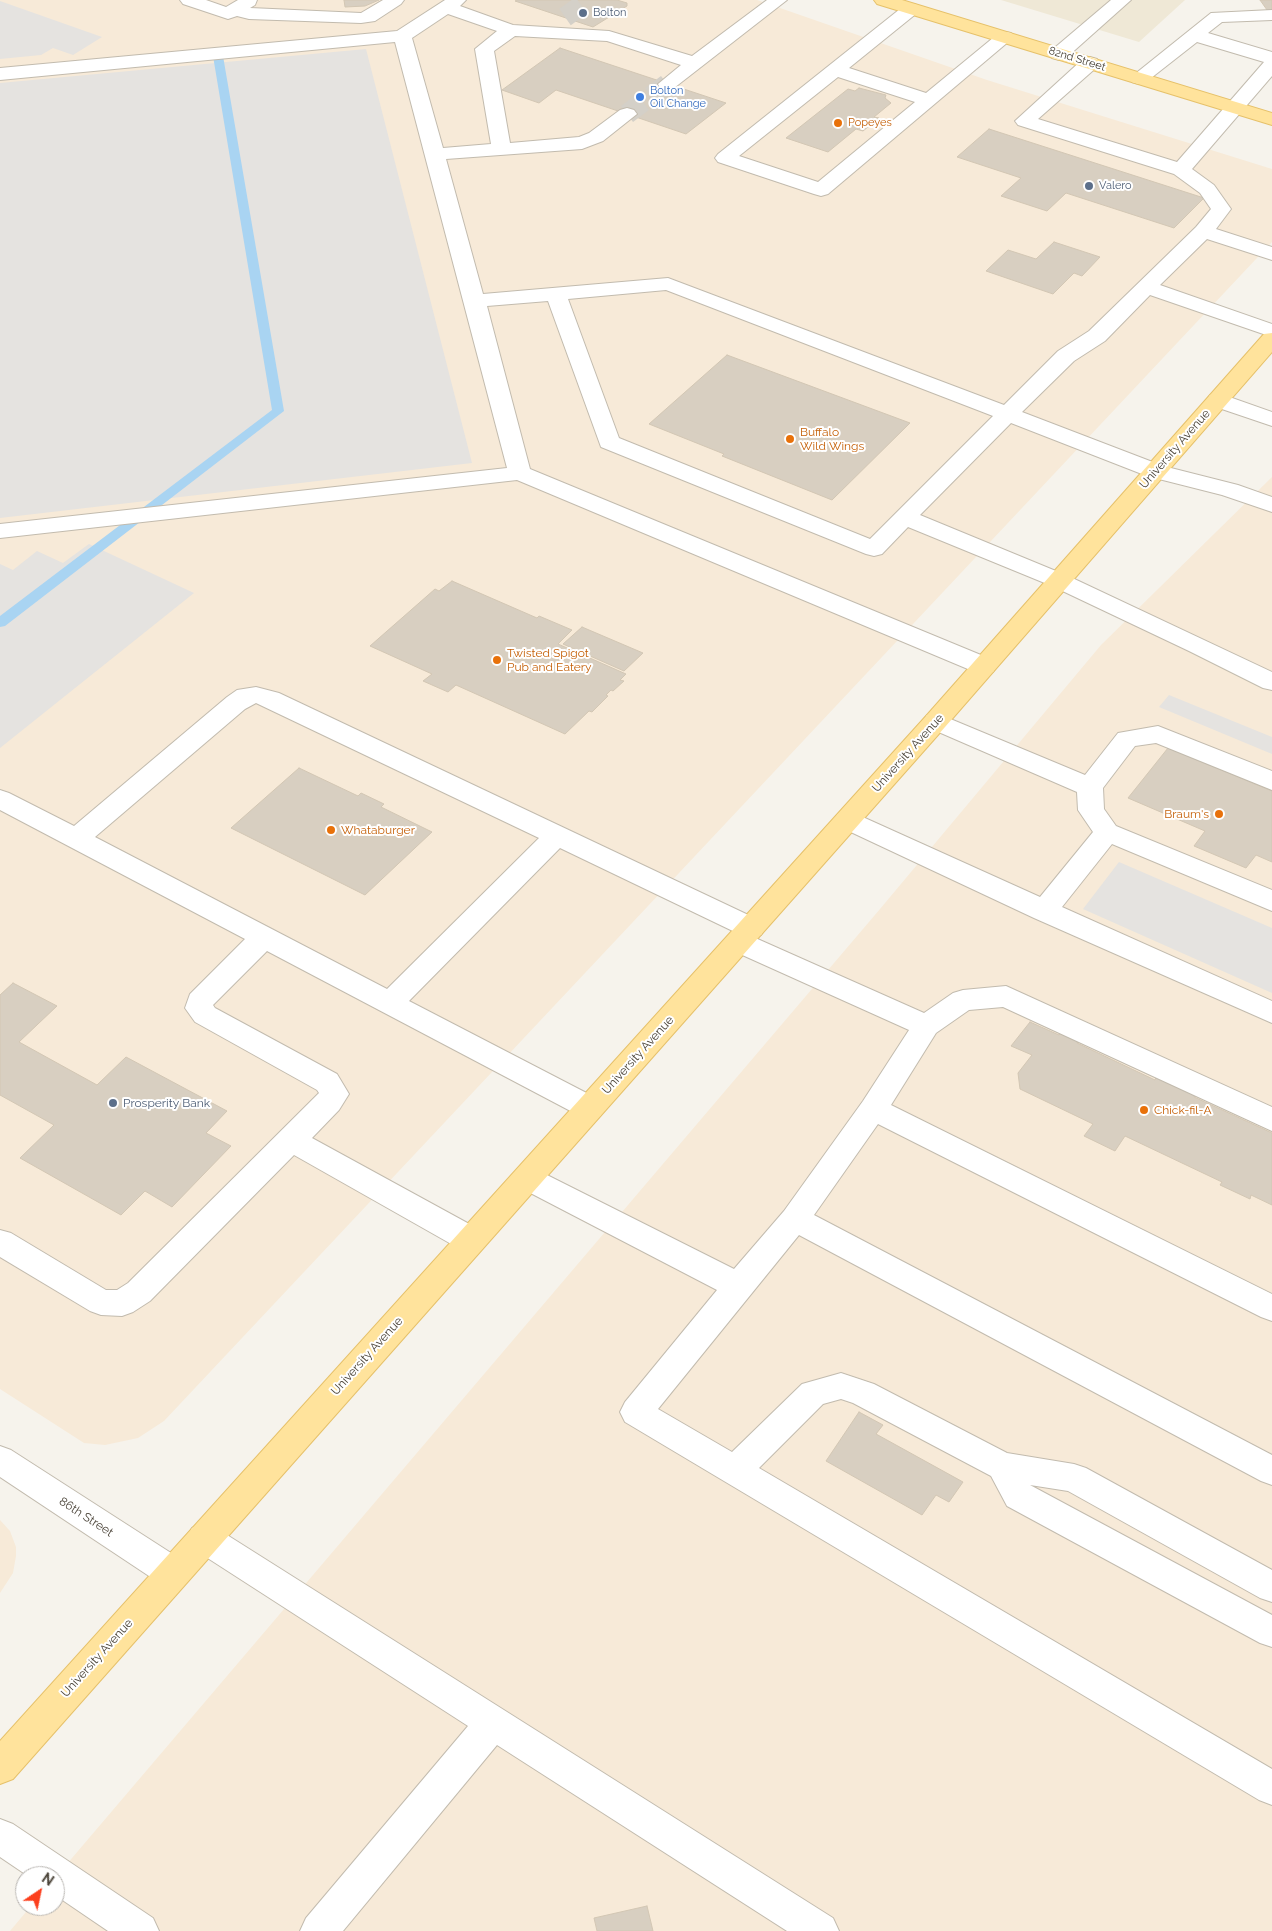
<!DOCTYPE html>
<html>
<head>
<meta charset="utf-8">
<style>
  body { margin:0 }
  #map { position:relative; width:1272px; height:1931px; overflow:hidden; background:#f6f3ec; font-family:Raleway,sans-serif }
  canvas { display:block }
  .north { position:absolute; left:15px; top:1866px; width:50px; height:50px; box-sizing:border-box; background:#fff; border:1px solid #b7b4b0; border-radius:50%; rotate:34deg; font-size:14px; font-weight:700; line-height:20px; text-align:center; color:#4b4439 }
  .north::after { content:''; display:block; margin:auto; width:18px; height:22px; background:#fc3f1d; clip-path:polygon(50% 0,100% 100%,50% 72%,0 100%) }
</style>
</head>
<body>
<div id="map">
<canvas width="1272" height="1931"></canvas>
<div class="north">N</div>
</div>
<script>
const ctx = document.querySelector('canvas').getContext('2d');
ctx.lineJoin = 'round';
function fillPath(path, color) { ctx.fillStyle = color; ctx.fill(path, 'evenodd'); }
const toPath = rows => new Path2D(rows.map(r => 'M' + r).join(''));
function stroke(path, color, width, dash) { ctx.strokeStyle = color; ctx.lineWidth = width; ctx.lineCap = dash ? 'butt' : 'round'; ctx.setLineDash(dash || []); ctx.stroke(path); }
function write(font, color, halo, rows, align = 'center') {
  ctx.font = font + ' Raleway,sans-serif'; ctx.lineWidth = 4; ctx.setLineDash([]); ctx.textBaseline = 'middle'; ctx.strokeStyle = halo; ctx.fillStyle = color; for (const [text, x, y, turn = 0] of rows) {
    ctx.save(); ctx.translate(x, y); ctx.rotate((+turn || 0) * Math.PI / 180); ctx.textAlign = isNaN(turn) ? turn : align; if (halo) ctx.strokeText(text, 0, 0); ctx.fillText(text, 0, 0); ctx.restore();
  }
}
const commercial = toPath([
  [0,0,757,0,987,80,1272,169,1272,242,164,1421,138,1438,105,1445,84,1443,0,1389],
  [1272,477,1272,1931,10,1931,31,1906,55,1906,55,1878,880,909,1101,645],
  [0,1520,10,1531,16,1547,16,1556,13,1573,0,1593]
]);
const education = toPath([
  [1001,0,1185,0,1139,42]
]);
const parking = toPath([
  [0,1,102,37,73,55,53,48,41,55,0,59],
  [366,49,472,463,0,518,0,83],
  [89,544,194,593,0,748,0,564,13,570,37,551,63,563],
  [1169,695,1272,737,1272,754,1159,707],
  [1119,862,1272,928,1272,993,1083,909]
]);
const stream = toPath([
  [218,53,223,56,284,411,5,626,0,627,0,616,272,410,213,56,218,53]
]);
const building = toPath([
  [344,0,379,0,365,6,345,7,344,0],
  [517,0,617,0,627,3,627,6,593,27,515,1,517,0],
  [1260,0,1272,0,1272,17,1260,0],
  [560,48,726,103,686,134,556,90,539,103,502,90,560,48],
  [859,88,886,95,885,98,891,103,874,117,879,118,863,131,856,129,828,152,786,138,848,89,855,91,859,88],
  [989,129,1204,198,1174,228,1066,193,1047,211,1001,196,1021,178,957,157,989,129],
  [1054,242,1100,257,1082,276,1074,273,1053,294,986,271,1008,250,1036,259,1054,242],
  [727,355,910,423,832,500,722,456,724,454,649,424,727,355],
  [452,581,537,618,539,616,572,630,558,644,626,674,620,680,624,681,613,691,611,690,606,695,608,696,592,712,589,711,565,734,456,685,448,692,423,681,432,674,370,646,435,589,439,591,452,581],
  [582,627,643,653,624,671,563,644,582,627],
  [1168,748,1272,791,1272,862,1256,855,1246,868,1194,846,1205,831,1128,798,1168,748],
  [299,768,358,796,361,793,384,804,381,807,432,832,365,895,231,828,299,768],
  [13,983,57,1006,19,1042,97,1085,126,1057,227,1111,206,1133,231,1146,172,1207,145,1191,121,1215,20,1158,54,1125,0,1095,0,995,13,983],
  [1030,1022,1059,1035,1061,1032,1079,1040,1077,1043,1155,1080,1156,1077,1195,1095,1194,1097,1272,1133,1272,1205,1251,1195,1250,1199,1220,1185,1222,1182,1125,1136,1115,1151,1084,1136,1093,1124,1020,1089,1018,1073,1032,1055,1011,1046,1030,1022],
  [859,1412,883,1425,876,1434,963,1482,949,1502,936,1495,922,1515,826,1461,859,1412],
  [647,1906,653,1931,597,1931,594,1918,647,1906]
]);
const minorTunnel = toPath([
  [565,17,589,0],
  [627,114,667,84]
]);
const minor = toPath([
  [180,0,206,0,226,7,238,0,257,0,255,5,250,8,361,13,383,0,404,0,401,4,375,21,361,23,249,19,237,16,228,19,183,4,180,0],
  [445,0,466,0,460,6,513,25,609,31,692,56,767,0,787,0,674,88,667,90,660,88,658,84,681,65,607,41,515,36,494,51,510,143,579,137,589,133,620,110,627,108,634,110,637,114,603,141,582,149,446,159,483,294,668,278,1004,405,1058,351,1089,331,1196,227,1211,209,1200,193,1174,174,1018,125,1015,121,1083,59,1090,57,1097,59,1099,63,1097,67,1038,119,1177,162,1264,62,1197,42,1146,82,1139,84,1132,82,1130,78,1211,13,1272,10,1272,20,1222,22,1208,33,1272,52,1272,76,1192,169,1214,185,1231,209,1216,229,1272,247,1272,260,1207,239,1160,285,1272,324,1272,337,1150,295,1105,341,1074,361,1022,412,1163,466,1238,485,1272,497,1272,512,1222,495,1147,476,1011,423,920,515,1068,576,1272,672,1272,690,1263,688,1189,651,1052,586,908,527,882,554,874,556,866,554,601,447,548,301,487,306,530,469,993,660,996,666,993,672,984,674,975,672,517,480,0,538,0,524,507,468,395,42,0,80,0,68,397,31,445,0],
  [448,14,497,31,475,49,491,144,443,148,412,38,448,14],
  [666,290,993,416,870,539,619,438,568,299,666,290],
  [1111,0,1131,0,1066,58,1059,60,1052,58,1050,54,1052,50,1111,0],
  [911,4,917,5,920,9,917,13,849,68,926,93,999,33,1005,32,1011,33,1014,37,828,194,821,196,814,194,718,162,715,158,718,154,905,5,911,4],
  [838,77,915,102,818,182,739,156,838,77],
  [1218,393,1272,412,1272,426,1210,405,1207,400,1210,395,1218,393],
  [256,687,279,693,761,921,765,928,761,935,753,937,924,1013,953,993,963,990,1006,986,1272,1107,1272,1131,1003,1007,969,1010,936,1033,891,1105,1272,1294,1272,1321,1261,1317,878,1124,814,1215,1272,1455,1272,1485,1261,1481,799,1235,658,1409,732,1452,802,1384,841,1373,874,1384,1007,1453,1074,1464,1086,1468,1272,1570,1272,1602,1260,1598,1068,1491,1030,1485,1272,1615,1272,1647,1260,1643,1007,1506,991,1476,853,1403,841,1399,823,1404,759,1468,1272,1769,1272,1805,1259,1800,625,1422,620,1412,625,1402,717,1290,517,1186,512,1178,517,1170,527,1166,537,1170,734,1269,784,1211,863,1101,909,1030,729,949,725,942,729,935,737,933,560,848,409,1001,600,1100,604,1108,600,1116,590,1119,580,1116,267,951,213,1005,215,1008,337,1074,349,1094,339,1110,312,1138,482,1231,486,1240,482,1249,471,1252,460,1249,294,1155,150,1301,133,1312,122,1316,101,1315,90,1311,0,1257,0,1230,11,1233,106,1290,117,1290,128,1283,319,1093,317,1090,195,1022,185,1008,190,994,245,939,0,810,0,790,9,793,74,826,227,697,237,690,256,687],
  [256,703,539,838,387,989,95,837,245,709,256,703],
  [936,713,1085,775,1118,733,1158,726,1272,771,1272,790,1156,743,1135,746,1103,788,1104,809,1116,826,1272,890,1272,911,1112,844,1062,907,1272,1001,1272,1023,1034,918,838,826,834,820,838,814,847,811,856,814,1040,897,1093,832,1078,810,1077,792,927,727,923,721,927,715,936,713],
  [0,1446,11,1450,185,1562,190,1573,185,1584,173,1588,161,1584,0,1477,0,1446],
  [204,1523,216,1528,833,1918,839,1931,787,1931,497,1745,343,1931,300,1931,306,1918,468,1726,192,1548,187,1538,192,1528,204,1523],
  [0,1819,13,1824,153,1918,159,1931,108,1931,55,1895,55,1876,28,1876,0,1857,0,1819]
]);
const major = toPath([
  [874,0,902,0,1272,113,1272,125,877,4,874,0],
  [1272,333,1272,352,945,727,13,1779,0,1784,0,1741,927,715,1264,334,1272,333]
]);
const markers = [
  [583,13,5,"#5c6f8a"],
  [640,97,5,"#3f7fe0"],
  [838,123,5,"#e8710a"],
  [1089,186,5,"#5c6f8a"],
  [790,439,5,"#e8710a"],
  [497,660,5,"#e8710a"],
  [1219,814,5,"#e8710a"],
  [331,830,5,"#e8710a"],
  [113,1103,5,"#5c6f8a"],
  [1144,1110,5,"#e8710a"]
];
const farServicenames = [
  ["Bolton",593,13],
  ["Valero",1099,186]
];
const farStreetnames = [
  ["82nd Street",1077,59,17]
];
const farShopnames = [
  ["Bolton",650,91],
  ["Oil Change",650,104]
];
const farFoodnames = [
  ["Popeyes",848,123]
];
const foodNames = [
  ["Buffalo",800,432],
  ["Wild Wings",800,446],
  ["Twisted Spigot",507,653],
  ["Pub and Eatery",507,667],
  ["Braum's",1209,814,"right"],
  ["Whataburger",341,830],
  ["Chick-fil-A",1154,1110]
];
const streetNames = [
  ["University Avenue",1175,449,-49],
  ["University Avenue",908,753,-48],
  ["University Avenue",638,1055,-48],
  ["University Avenue",367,1356,-48],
  ["86th Street",86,1517,33],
  ["University Avenue",97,1658,-48]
];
const serviceNames = [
  ["Prosperity Bank",123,1103]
];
fillPath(commercial, '#f7ead8');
fillPath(education, '#efe8d6');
fillPath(parking, '#e5e3e0');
fillPath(stream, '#a9d4f2');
fillPath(building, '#d8cfc1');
stroke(building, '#d3c7b4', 1);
stroke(minorTunnel, '#d4d0c8', 20, [20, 10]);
stroke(minor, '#c2bbae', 2);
stroke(major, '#e6c16a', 2);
fillPath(minor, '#fff');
fillPath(major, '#ffe39c');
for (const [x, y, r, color] of markers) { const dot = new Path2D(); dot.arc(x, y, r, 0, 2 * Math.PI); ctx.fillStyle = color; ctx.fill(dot); stroke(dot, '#fff', 2); }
write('11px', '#4e5e75', '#fff', farServicenames, 'left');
write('11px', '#4b4439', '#fff', farStreetnames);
write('11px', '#366cbe', '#fff', farShopnames, 'left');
write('11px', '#c56008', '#fff', farFoodnames, 'left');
write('12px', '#c56008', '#fff', foodNames, 'left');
write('12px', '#4b4439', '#fff', streetNames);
write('12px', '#4e5e75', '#fff', serviceNames, 'left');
</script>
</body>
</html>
